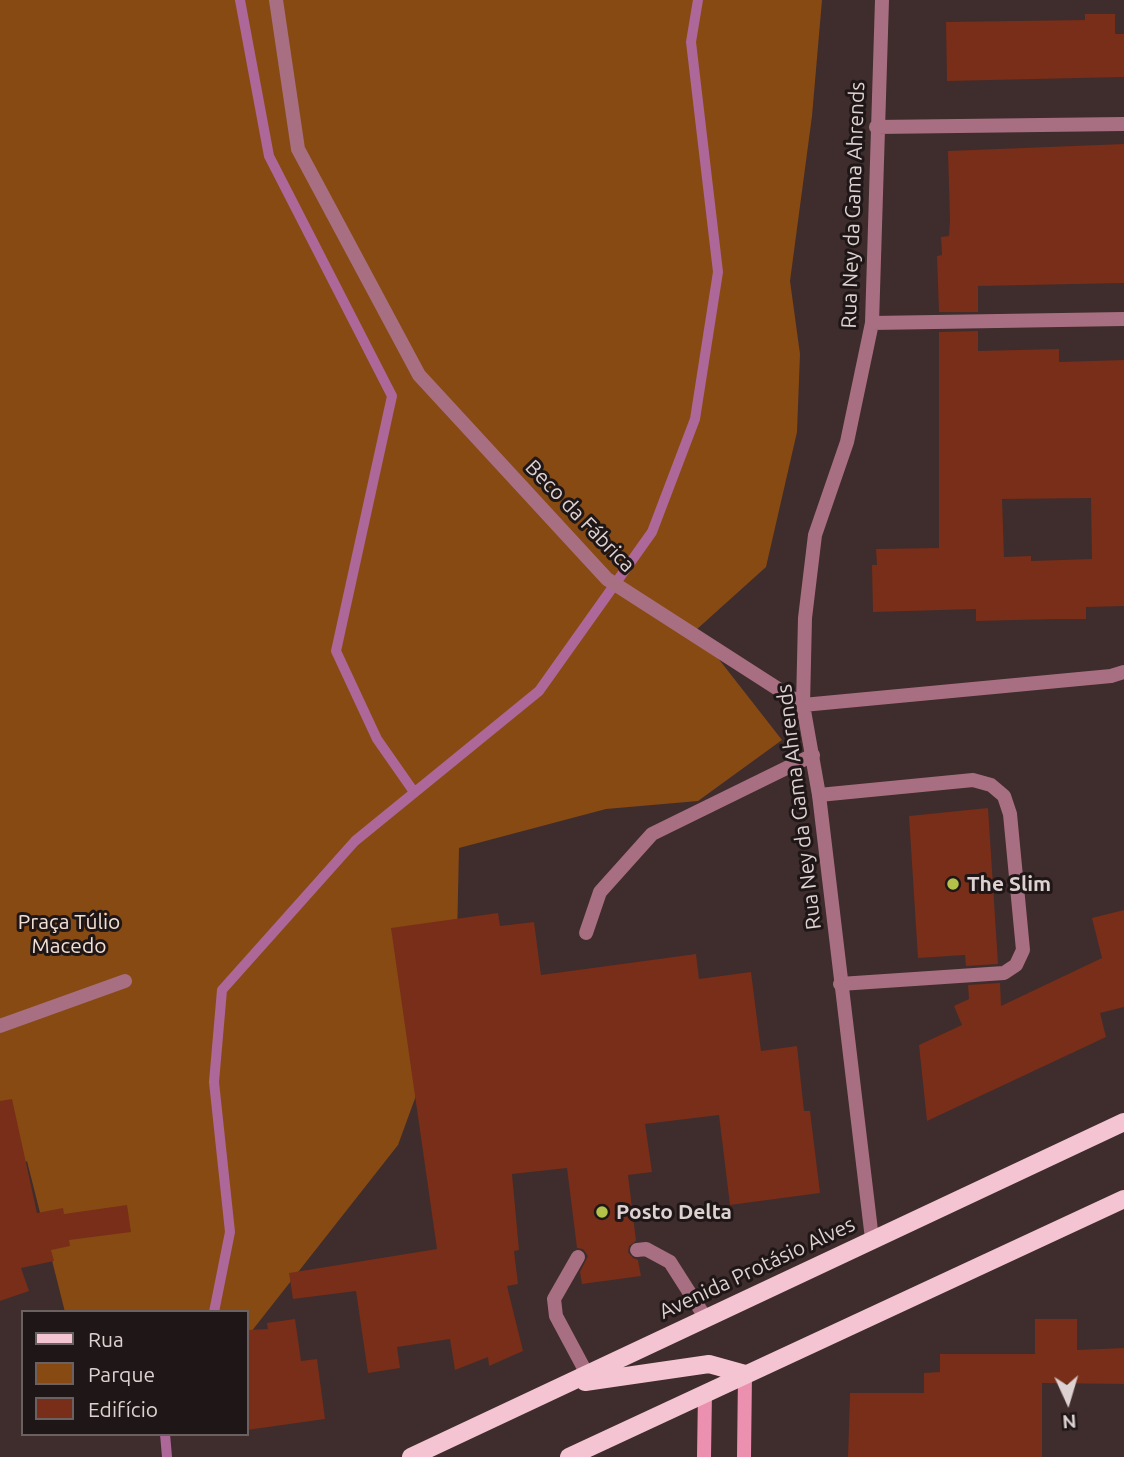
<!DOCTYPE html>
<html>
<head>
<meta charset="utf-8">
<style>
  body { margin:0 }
  #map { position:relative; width:1124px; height:1457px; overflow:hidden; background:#3f2c2c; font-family:Ubuntu,sans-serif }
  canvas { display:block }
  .legend { position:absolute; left:21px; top:1310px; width:228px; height:126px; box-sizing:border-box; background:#1f1717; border:2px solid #6b6161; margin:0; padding:9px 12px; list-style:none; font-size:21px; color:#ded1d1 }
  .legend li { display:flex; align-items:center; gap:14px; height:35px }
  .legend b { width:35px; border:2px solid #6b6161 }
  .north { position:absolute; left:1033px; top:1366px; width:70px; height:70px; -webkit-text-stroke:5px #1f1717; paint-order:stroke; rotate:176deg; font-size:19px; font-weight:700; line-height:28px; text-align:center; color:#ded1d1 }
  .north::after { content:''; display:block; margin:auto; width:24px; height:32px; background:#ded1d1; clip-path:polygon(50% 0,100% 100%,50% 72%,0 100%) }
</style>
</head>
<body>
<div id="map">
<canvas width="1124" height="1457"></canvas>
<ul class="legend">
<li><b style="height:9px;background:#f4c4d2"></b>Rua</li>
<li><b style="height:19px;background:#874a13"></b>Parque</li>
<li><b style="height:19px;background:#782e18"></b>Edifício</li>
</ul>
<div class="north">N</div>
</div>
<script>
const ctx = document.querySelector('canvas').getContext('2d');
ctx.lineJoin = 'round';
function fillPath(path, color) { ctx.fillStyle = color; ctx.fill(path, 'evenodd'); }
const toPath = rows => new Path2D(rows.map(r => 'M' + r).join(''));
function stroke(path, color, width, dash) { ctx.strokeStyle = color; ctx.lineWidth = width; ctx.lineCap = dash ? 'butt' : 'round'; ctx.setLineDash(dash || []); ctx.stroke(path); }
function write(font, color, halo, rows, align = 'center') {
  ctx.font = font + ' Ubuntu,sans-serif'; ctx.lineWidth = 6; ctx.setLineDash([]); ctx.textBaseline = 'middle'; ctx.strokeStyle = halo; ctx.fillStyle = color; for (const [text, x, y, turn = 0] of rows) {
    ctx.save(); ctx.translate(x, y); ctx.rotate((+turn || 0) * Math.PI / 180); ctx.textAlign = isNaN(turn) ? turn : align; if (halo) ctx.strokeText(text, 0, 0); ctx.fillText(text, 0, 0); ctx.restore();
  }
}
const green = toPath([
  [0,0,822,0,812,116,790,281,800,354,797,432,766,567,696,630,782,740,698,801,606,809,459,848,456,986,398,1145,247,1337,247,1312,65,1312,27,1161,0,1179]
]);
const stream = toPath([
  [240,0,269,156,392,396,336,651,377,739,414,792],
  [214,1312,230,1232,214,1082,222,990,355,841,539,691,652,532,695,419,718,272,691,42,698,0],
  [165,1434,167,1457]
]);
const building = toPath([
  [1085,14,1115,14,1115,34,1124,34,1124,77,947,81,946,22,1085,20],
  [1124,144,1124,283,978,286,978,312,939,312,937,256,942,255,941,237,949,236,950,220,948,151],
  [978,331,978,351,1059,349,1059,362,1124,360,1124,606,1086,607,1086,619,1057,619,976,621,976,609,873,612,872,565,877,565,876,549,939,548,939,332],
  [1091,498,1092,559,1031,561,1031,556,1004,557,1002,499],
  [988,808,998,964,966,966,965,955,918,958,909,816],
  [1124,910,1124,1007,1100,1013,1106,1037,927,1121,919,1045,962,1025,954,1006,969,999,968,985,1000,983,1001,1006,1102,958,1092,918],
  [498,913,500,926,534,922,541,975,696,954,699,979,751,972,761,1051,797,1046,804,1111,810,1111,820,1193,730,1205,719,1115,645,1124,652,1172,628,1175,636,1241,629,1246,628,1252,633,1258,638,1260,641,1276,582,1284,580,1272,588,1256,583,1249,577,1248,567,1168,512,1174,519,1250,514,1251,518,1284,507,1286,523,1351,489,1366,488,1357,455,1370,450,1339,397,1347,400,1368,368,1373,356,1291,293,1299,289,1273,437,1249,391,928],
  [12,1099,37,1213,63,1208,64,1214,127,1205,131,1232,69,1240,70,1246,51,1250,54,1261,21,1268,29,1291,0,1301,0,1101],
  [295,1319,301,1361,317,1359,325,1419,247,1430,247,1330,268,1329,267,1323],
  [1035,1319,1077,1319,1077,1350,1124,1348,1124,1384,1042,1383,1042,1457,848,1457,850,1393,924,1393,924,1373,940,1372,940,1354,1035,1354]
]);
const lane = toPath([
  [819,795,973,780,991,785,1004,796,1010,814,1023,950,1016,965,1004,973,840,984],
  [586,933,600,892,652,834,813,755],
  [637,1250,646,1249,670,1262,705,1317],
  [578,1257,554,1299,556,1316,587,1374]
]);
const street = toPath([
  [276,0,298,149,419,375,607,579,803,705,1111,676,1124,672],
  [876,127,1124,124],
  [872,323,1124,319],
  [0,1026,125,981],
  [872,1239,819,795,803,705,805,618,815,535,847,442,872,323,882,0]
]);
const secondary = toPath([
  [704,1457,705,1392],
  [744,1457,745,1374]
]);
const primary = toPath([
  [585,1382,709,1364,745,1374],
  [411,1457,1124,1122],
  [569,1457,1124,1199]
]);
const markers = [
  [953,884,7,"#b5c249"],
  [602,1212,7,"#b5c249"]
];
const streetNames = [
  ["Rua Ney da Gama Ahrends",853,205,-88],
  ["Beco da Fábrica",580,516,46],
  ["Rua Ney da Gama Ahrends",799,807,-97],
  ["Avenida Protásio Alves",757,1268,-25]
];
const poiNames = [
  ["The Slim",967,884],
  ["Posto Delta",616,1212]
];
const parkNames = [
  ["Praça Túlio",69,922],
  ["Macedo",69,946]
];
fillPath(green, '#874a13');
stroke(stream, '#ad6798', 10);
fillPath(building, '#782e18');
stroke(lane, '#a86f82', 14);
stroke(street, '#a86f82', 14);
stroke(secondary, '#eb90af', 14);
stroke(primary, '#f4c4d2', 18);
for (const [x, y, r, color] of markers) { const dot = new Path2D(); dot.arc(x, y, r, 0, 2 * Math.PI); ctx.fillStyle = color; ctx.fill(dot); stroke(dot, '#1f1717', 2.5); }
write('21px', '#ded1d1', '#1f1717', streetNames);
write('bold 21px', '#ded1d1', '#1f1717', poiNames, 'left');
write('21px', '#f3e0d3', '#1f1717', parkNames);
</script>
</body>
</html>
